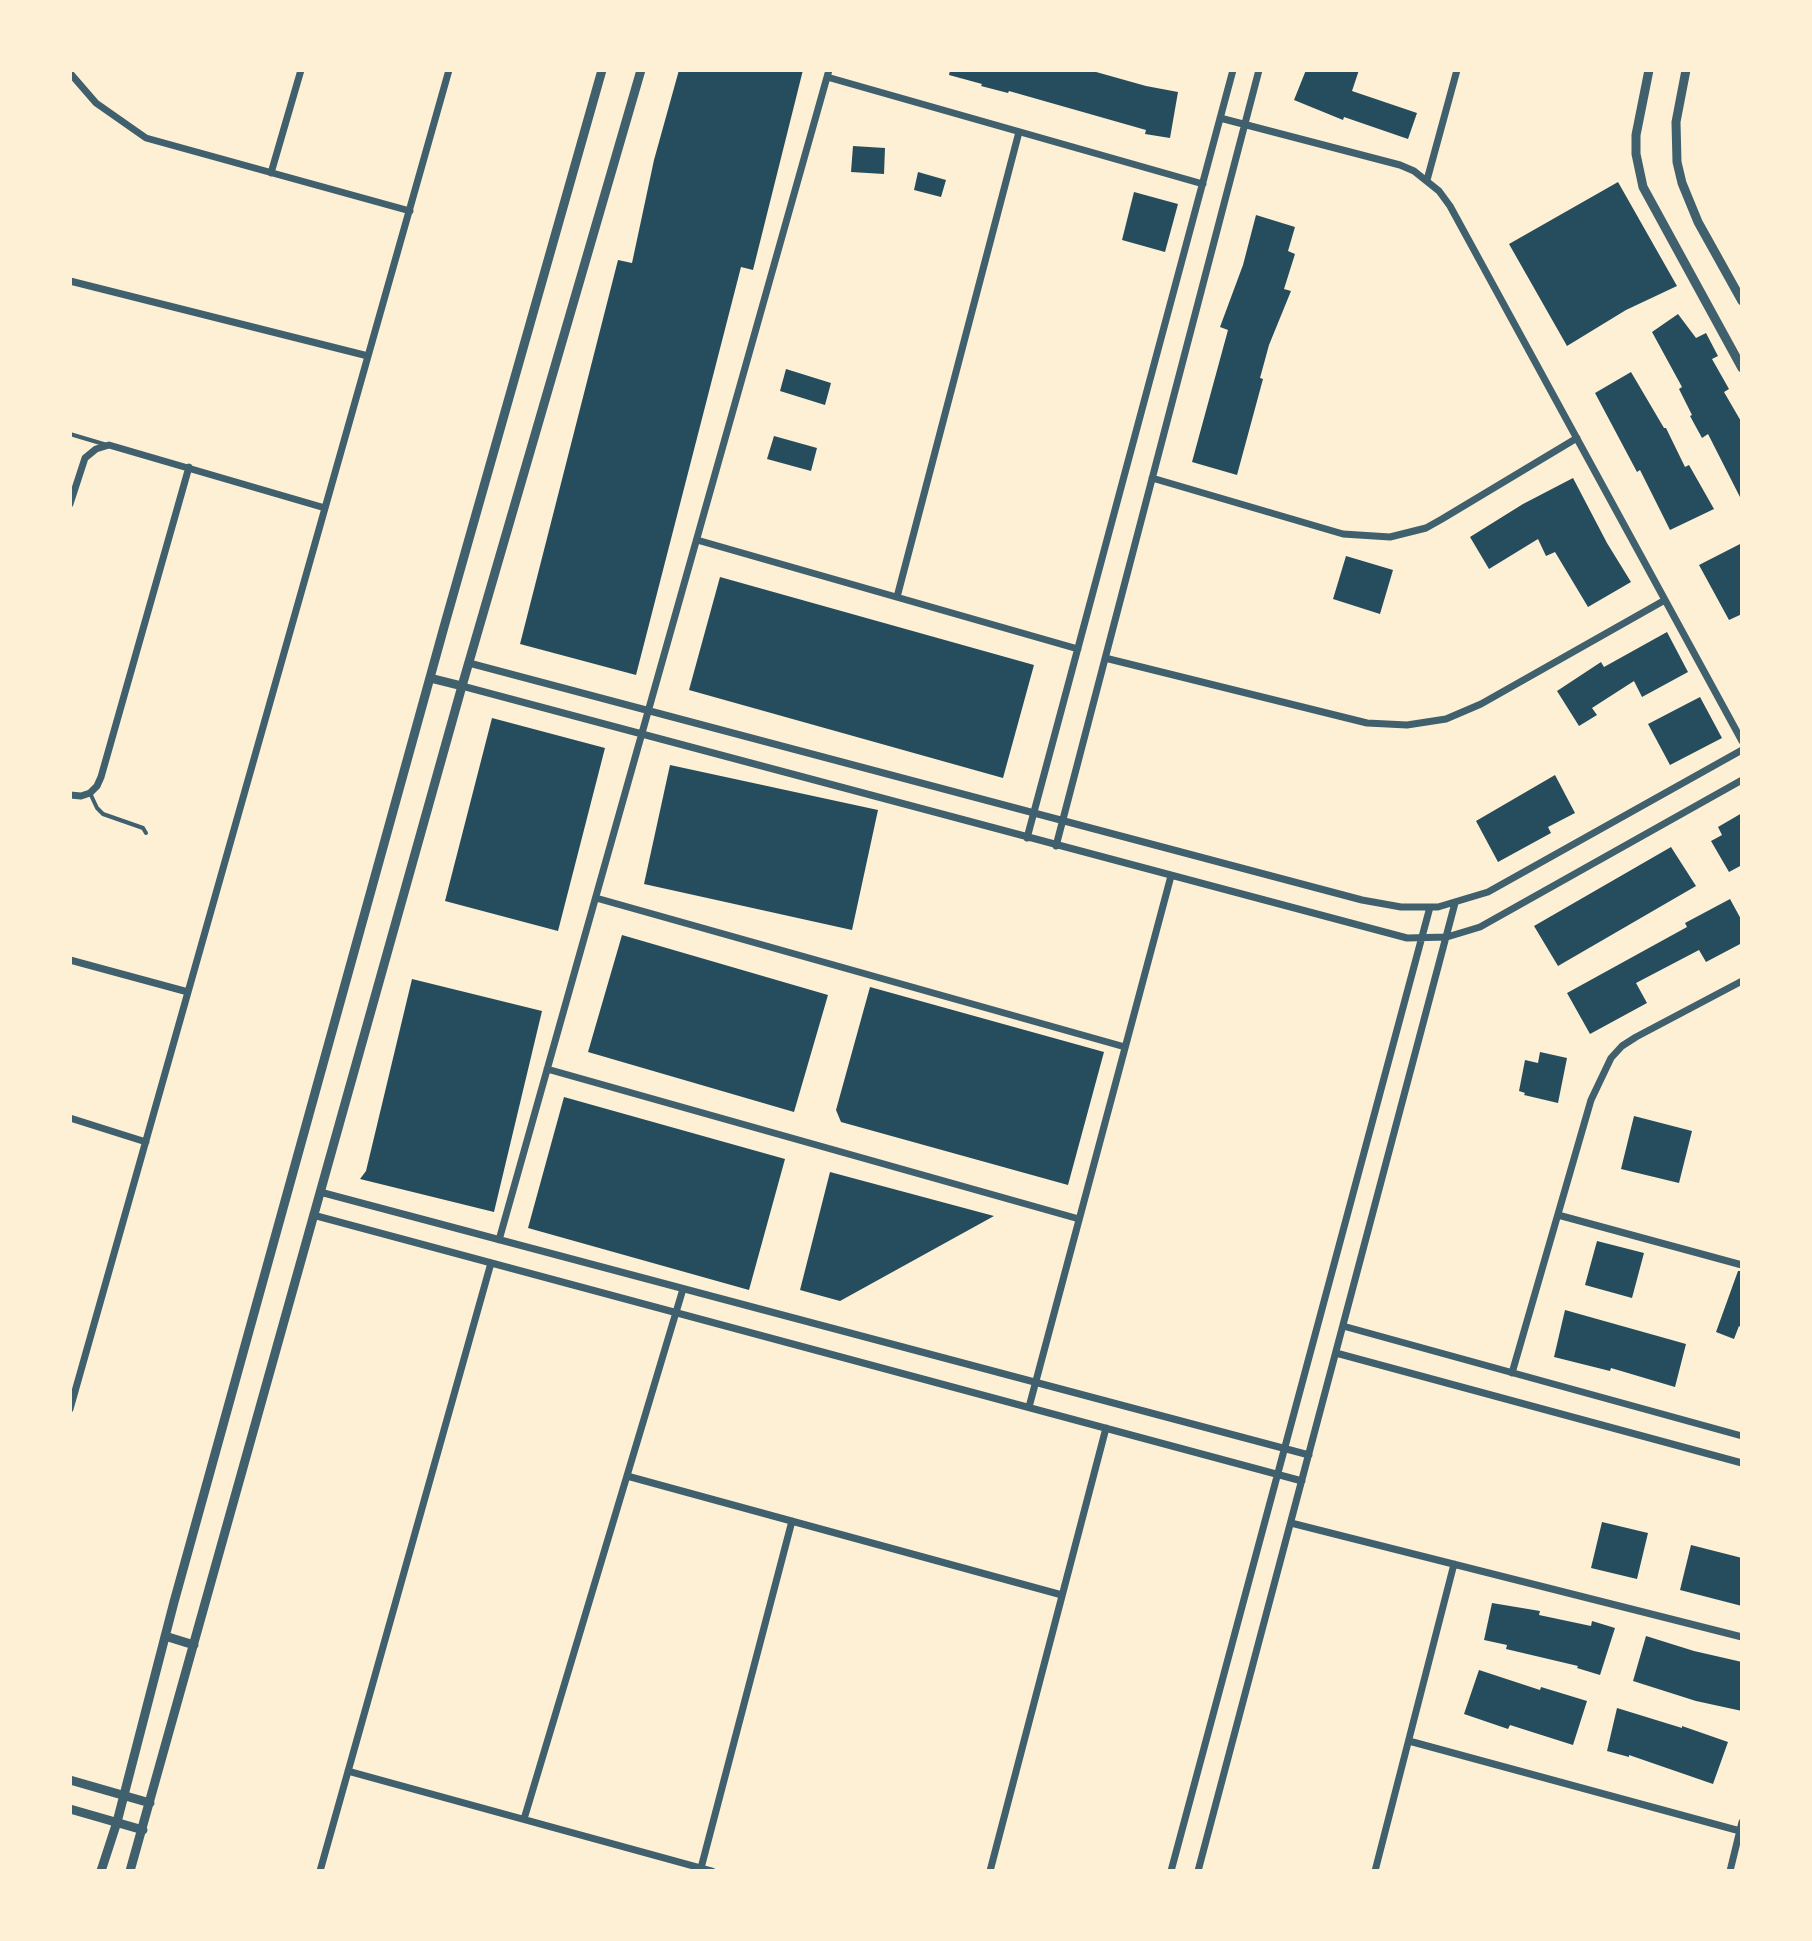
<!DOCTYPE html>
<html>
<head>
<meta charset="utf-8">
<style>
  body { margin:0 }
  #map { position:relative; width:1812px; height:1941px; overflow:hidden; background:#fdf0d5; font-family:"Alegreya Sans",sans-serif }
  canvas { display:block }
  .frame { position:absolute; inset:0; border:72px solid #fdf0d5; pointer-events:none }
</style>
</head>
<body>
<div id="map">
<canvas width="1812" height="1941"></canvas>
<div class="frame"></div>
</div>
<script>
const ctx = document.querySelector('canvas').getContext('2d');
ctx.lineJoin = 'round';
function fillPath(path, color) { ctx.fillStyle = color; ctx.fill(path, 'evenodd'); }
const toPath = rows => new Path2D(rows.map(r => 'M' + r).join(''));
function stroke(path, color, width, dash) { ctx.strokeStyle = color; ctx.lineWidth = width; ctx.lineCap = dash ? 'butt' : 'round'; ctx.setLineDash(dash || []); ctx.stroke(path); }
const building = toPath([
  [679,70,803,70,753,270,741,267,636,675,520,644,618,260,632,263,654,160],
  [950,70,1089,70,1146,86,1178,92,1170,138,1145,134,1146,130,1009,91,1008,93,981,86,982,84,949,75],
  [1306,70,1359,70,1352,91,1417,113,1408,139,1344,117,1343,120,1294,100],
  [853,146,885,148,884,174,851,172],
  [918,172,946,180,941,197,914,190],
  [1618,182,1677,286,1626,310,1567,346,1509,244],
  [1134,192,1178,204,1165,252,1122,240],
  [1256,215,1295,227,1288,251,1295,254,1284,289,1291,291,1269,345,1260,378,1263,379,1237,475,1192,462,1228,330,1220,327,1243,265],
  [1678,314,1696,338,1706,333,1718,356,1712,359,1729,389,1724,392,1742,423,1742,501,1708,434,1702,438,1690,416,1692,415,1679,389,1682,387,1652,332],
  [786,369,831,383,825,405,780,391],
  [1631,372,1664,428,1666,428,1685,467,1689,465,1714,509,1670,530,1640,470,1637,472,1595,393],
  [774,436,817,448,811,471,767,459],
  [1573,478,1607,543,1631,582,1588,607,1555,552,1546,556,1538,539,1489,569,1470,537,1523,504],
  [1742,543,1742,614,1729,620,1699,565],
  [1346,556,1393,570,1380,614,1333,599],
  [720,577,1034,665,1003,778,689,690],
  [1667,632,1688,672,1642,697,1634,681,1592,708,1597,715,1579,726,1557,691,1601,662,1604,667],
  [1700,697,1722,738,1670,765,1648,724],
  [492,718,605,748,558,931,445,901],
  [670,765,878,810,852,930,644,884],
  [1555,775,1575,813,1548,827,1551,833,1498,862,1476,821],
  [1742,813,1742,865,1729,872,1711,841,1722,835,1718,827],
  [1671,847,1696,886,1558,966,1534,926],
  [1730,899,1742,921,1742,943,1706,962,1699,950,1636,983,1647,1003,1590,1034,1567,993,1687,927,1685,923],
  [622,935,828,995,794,1112,588,1052],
  [412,979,542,1011,494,1212,360,1179,366,1171],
  [870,987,1104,1052,1068,1185,841,1122,836,1110],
  [1540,1052,1567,1058,1558,1103,1524,1095,1525,1093,1519,1091,1525,1060,1538,1063],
  [564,1097,785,1159,749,1290,528,1228],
  [1634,1116,1692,1131,1679,1183,1621,1169],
  [830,1172,994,1216,840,1301,800,1290],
  [1597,1241,1644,1253,1632,1298,1585,1285],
  [1738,1271,1742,1271,1742,1328,1739,1326,1734,1339,1716,1332],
  [1565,1310,1686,1344,1675,1387,1611,1368,1610,1371,1554,1357],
  [1602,1522,1648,1533,1637,1579,1591,1568],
  [1691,1545,1742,1558,1742,1606,1680,1590],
  [1492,1603,1540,1611,1539,1615,1591,1626,1592,1621,1615,1628,1600,1675,1577,1668,1578,1666,1506,1649,1507,1645,1484,1640],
  [1646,1636,1694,1651,1742,1662,1742,1711,1696,1701,1633,1681],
  [1479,1670,1540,1690,1541,1687,1587,1701,1573,1745,1510,1725,1508,1729,1464,1714],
  [1617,1708,1682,1728,1682,1726,1728,1742,1713,1784,1629,1755,1629,1757,1607,1751]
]);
const service = toPath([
  [70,434,107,445],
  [90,793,97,808,103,814,143,828,146,833]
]);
const minor = toPath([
  [70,73,96,103,146,138,410,211],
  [827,77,1203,184],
  [1220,118,1400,165,1414,171,1439,191,1450,206,1742,741],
  [271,173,301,70],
  [1427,180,1457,70],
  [70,281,368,356],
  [1152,478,1343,534,1390,537,1426,528,1442,519,1577,438],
  [70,504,85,458,96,449,109,445,325,508],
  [697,540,1078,649],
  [897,597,1019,132],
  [1105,658,1367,723,1407,725,1446,719,1481,704,1665,600],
  [469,663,1362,900,1401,907,1438,907,1488,892,1742,750],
  [462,686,1407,938,1447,937,1480,927,1742,780],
  [70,795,81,796,90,793,97,786,101,777,189,467],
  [1027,838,1233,70],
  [1056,846,1259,70],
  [596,898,1125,1047],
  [70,960,188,992],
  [547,1069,1079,1219],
  [70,1118,146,1142],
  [320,1192,1309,1455],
  [313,1215,1302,1481],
  [1558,1215,1742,1265],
  [499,1240,829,70],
  [1343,1326,1742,1436],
  [1336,1353,1742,1463],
  [1512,1373,1591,1100,1611,1058,1622,1046,1636,1037,1742,981],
  [1029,1407,1171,876],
  [70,1409,449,70],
  [627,1476,1062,1595],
  [1291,1523,1742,1637],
  [1409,1741,1740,1831],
  [348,1771,712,1871],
  [524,1819,683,1289],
  [701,1868,792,1521],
  [320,1871,491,1263],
  [990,1871,1106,1428],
  [1171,1871,1430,907],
  [1198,1871,1455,903],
  [1375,1871,1454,1564],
  [1730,1871,1742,1822]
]);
const tertiary = toPath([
  [1649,70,1636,135,1636,154,1643,187,1742,368],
  [1686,70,1676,122,1677,162,1682,183,1698,222,1742,301],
  [430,678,462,686],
  [165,1636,194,1645],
  [70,1780,150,1803],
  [70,1809,143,1830],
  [101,1871,117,1822,174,1602,444,627,602,70],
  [130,1871,462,686,641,70]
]);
fillPath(building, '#264d5e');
stroke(service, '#3f606c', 4);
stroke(minor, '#3f606c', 7);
stroke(tertiary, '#3f606c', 9);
</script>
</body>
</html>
